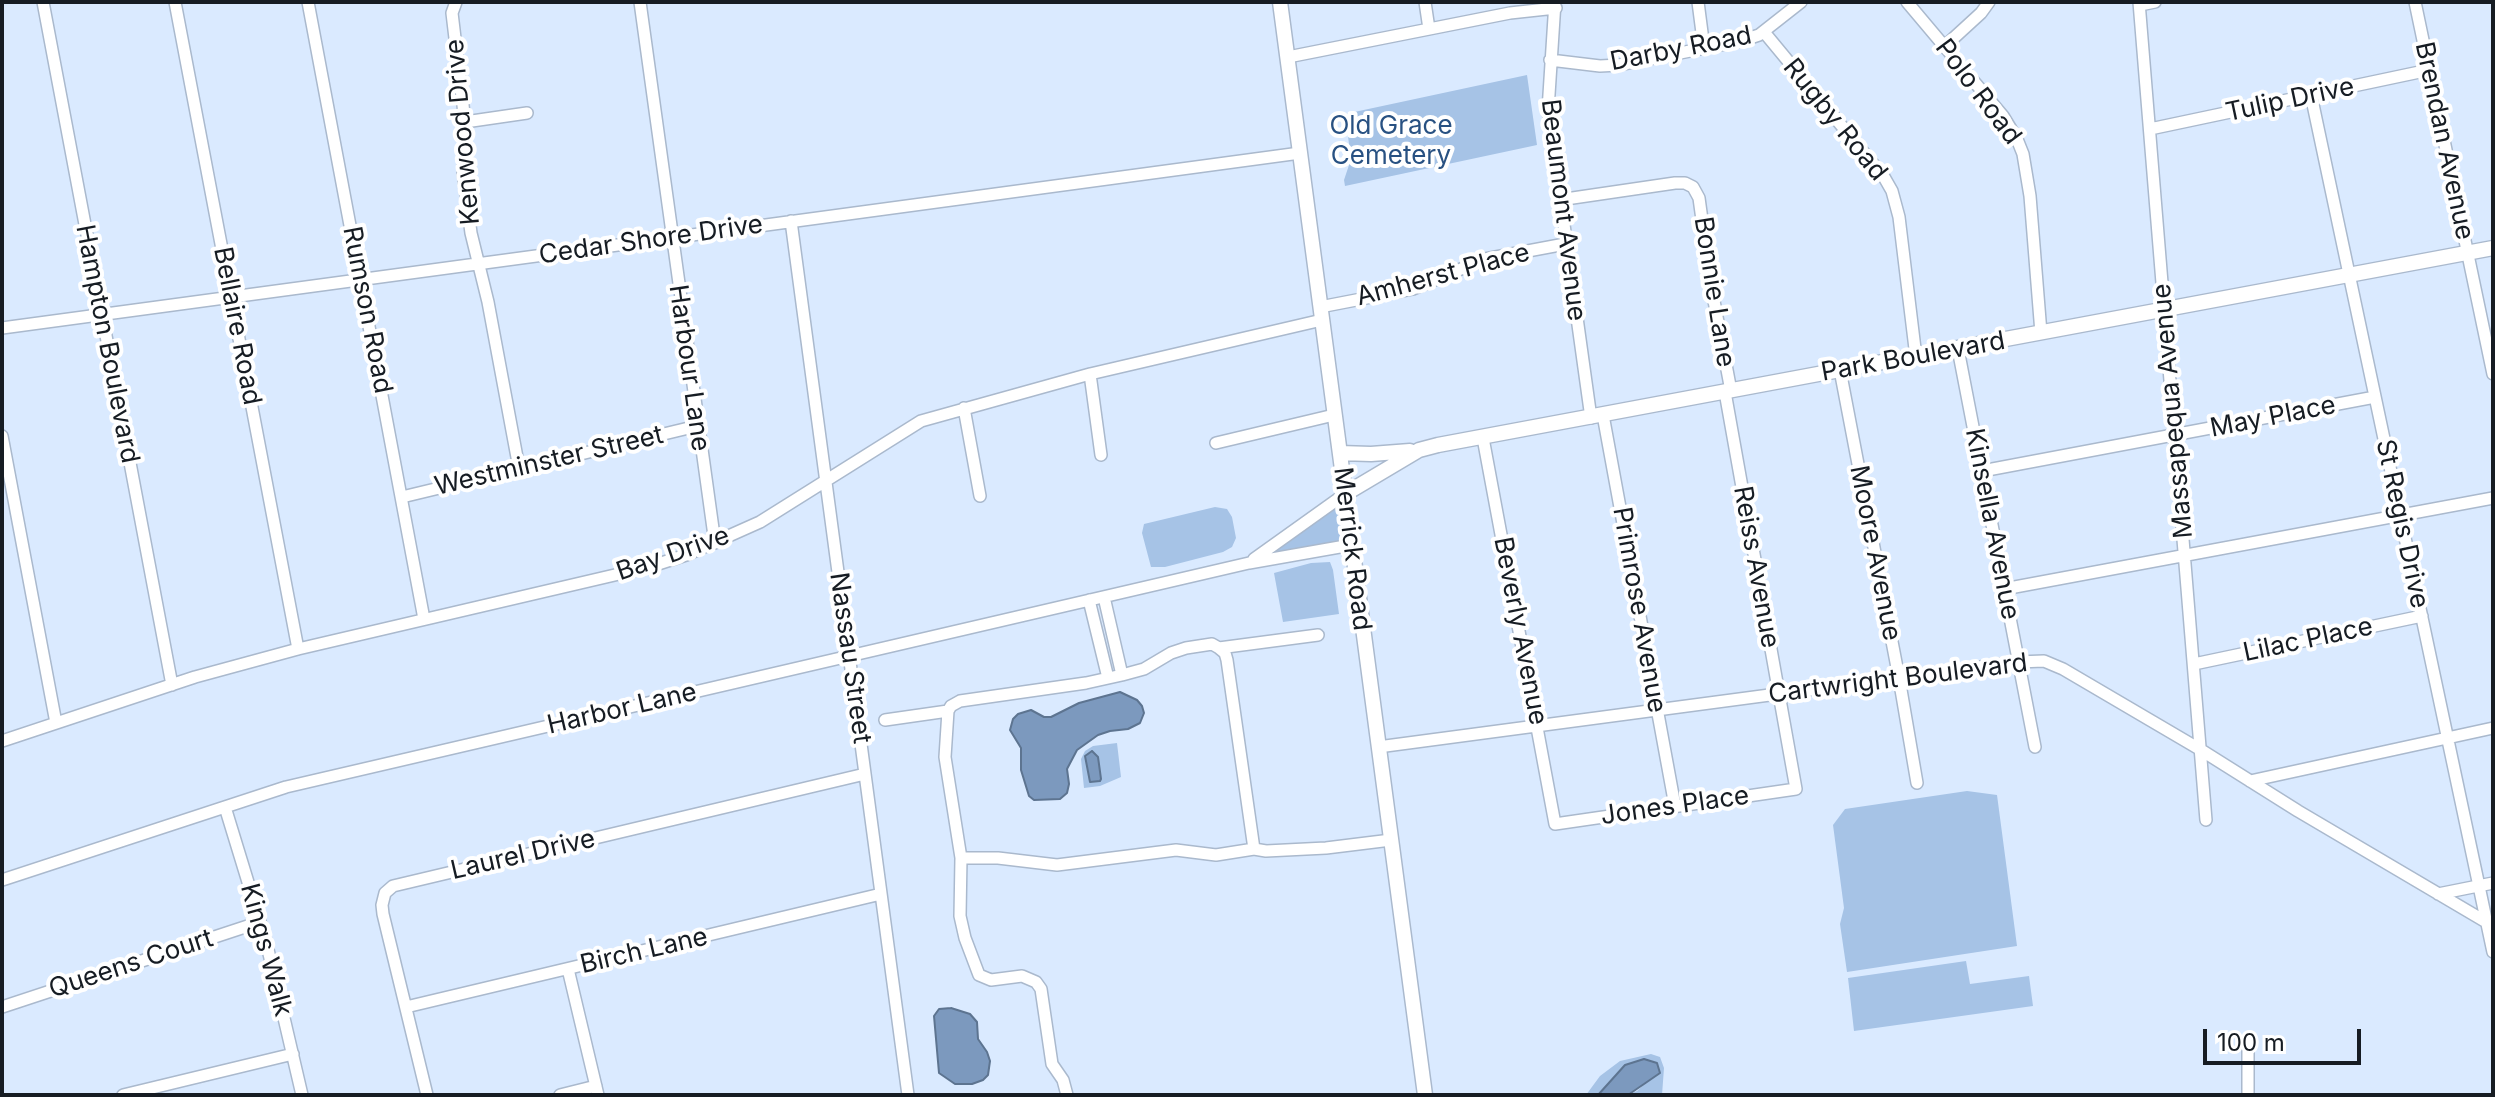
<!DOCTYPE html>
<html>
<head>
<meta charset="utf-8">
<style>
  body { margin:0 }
  #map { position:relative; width:2495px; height:1097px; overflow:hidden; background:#daeaff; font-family:Inter,sans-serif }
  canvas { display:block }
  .frame { position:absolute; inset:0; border:4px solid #161c23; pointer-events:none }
  .scale { position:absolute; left:2203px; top:1029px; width:158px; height:36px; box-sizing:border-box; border:4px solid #161c23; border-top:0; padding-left:10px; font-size:24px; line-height:28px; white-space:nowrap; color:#161c23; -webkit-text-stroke:6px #fff; paint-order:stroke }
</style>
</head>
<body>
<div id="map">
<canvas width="2495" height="1097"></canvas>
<div class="frame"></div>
<div class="scale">100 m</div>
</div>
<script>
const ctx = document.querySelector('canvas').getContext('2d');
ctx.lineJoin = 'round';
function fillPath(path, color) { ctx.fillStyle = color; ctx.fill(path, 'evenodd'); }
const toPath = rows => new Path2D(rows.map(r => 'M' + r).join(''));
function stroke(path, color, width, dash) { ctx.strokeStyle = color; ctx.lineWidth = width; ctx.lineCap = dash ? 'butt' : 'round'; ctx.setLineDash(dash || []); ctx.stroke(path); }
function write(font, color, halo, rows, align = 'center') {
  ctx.font = font + ' Inter,sans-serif'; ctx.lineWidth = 8; ctx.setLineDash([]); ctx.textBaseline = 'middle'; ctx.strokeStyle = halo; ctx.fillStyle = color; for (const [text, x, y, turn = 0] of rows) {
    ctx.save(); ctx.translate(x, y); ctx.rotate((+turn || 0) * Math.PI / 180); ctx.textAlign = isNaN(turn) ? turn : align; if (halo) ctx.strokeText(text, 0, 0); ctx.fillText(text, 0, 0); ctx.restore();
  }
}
const green = toPath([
  [1527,75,1537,145,1345,186,1344,180,1351,159,1345,114],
  [1344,496,1350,543,1254,561],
  [1215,507,1227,509,1232,517,1236,538,1232,547,1223,552,1165,567,1151,567,1142,533,1144,524],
  [1330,562,1333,570,1339,614,1283,622,1274,573,1311,563],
  [1117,743,1121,777,1100,786,1084,788,1081,759,1085,751,1093,746],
  [1967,791,1997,795,2017,946,1847,972,1840,924,1844,908,1833,825,1845,809],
  [1966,961,1970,984,2029,976,2033,1006,1854,1031,1848,978],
  [1651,1054,1660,1057,1664,1068,1662,1095,1628,1095,1637,1091,1653,1076,1625,1065,1598,1095,1586,1095,1600,1076,1620,1061]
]);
const water = toPath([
  [1120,692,1137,700,1142,706,1144,713,1140,723,1128,729,1110,731,1098,735,1077,750,1067,769,1069,784,1067,793,1060,799,1034,800,1029,796,1021,770,1021,748,1010,730,1013,719,1018,714,1031,710,1044,717,1051,717,1079,703,1120,692],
  [1092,751,1098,757,1101,779,1100,781,1090,782,1085,756,1092,751],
  [951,1008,970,1014,977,1022,978,1039,987,1052,990,1061,988,1075,983,1080,972,1084,955,1084,939,1073,934,1016,939,1009,951,1008],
  [1644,1059,1657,1063,1660,1073,1628,1095,1598,1095,1625,1065,1644,1059]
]);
const minor = toPath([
  [43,2,172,685],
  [175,2,298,649],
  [308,2,424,619],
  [456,2,452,13,465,122,463,172,471,233,488,302,519,468],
  [640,2,715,543],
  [1425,2,1429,29],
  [1555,2,1548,110,1591,418],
  [1698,2,1704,48],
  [1907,2,2003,116,2017,139,2023,154,2030,196,2041,333],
  [2139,2,2206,820],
  [2415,2,2493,374],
  [2140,5,2155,2],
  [1764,32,1884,177,1892,191,1899,217,1916,357],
  [1945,46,1981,13,1989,2],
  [1288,57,1510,13,1556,8],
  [1550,60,1600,66,1619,65,1741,41,1759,35,1801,2],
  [2311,95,2493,952],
  [465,122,527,113],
  [2150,129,2429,70],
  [1559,200,1675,183,1685,183,1693,187,1699,198,1711,285,1731,391],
  [791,221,908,1095],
  [1320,307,1413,289,1485,259,1565,244],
  [2,328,1300,153],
  [1958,349,2035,747],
  [1840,370,1899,678,1917,783],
  [1090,374,1101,455],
  [964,408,980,496],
  [1603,415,1675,806],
  [2,436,56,723],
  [1483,438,1555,824,1796,789,1725,392],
  [1216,443,1334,415],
  [1982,471,2375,397],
  [402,497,697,426],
  [1254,559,1345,494],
  [2004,589,2493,498],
  [1104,597,1122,675],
  [1089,600,1108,678],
  [1219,648,1318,635],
  [2194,664,2422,616],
  [885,720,948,711],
  [2,741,195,677,298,649,649,567,686,555,760,522,921,421,1090,374,1322,320],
  [1378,747,2018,662,2044,661,2063,669,2201,750,2298,811,2493,926],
  [2250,781,2493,728],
  [225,807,266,941,302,1095],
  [961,858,998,858,1057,865,1176,850,1216,855,1254,849,1266,851,1326,848,1391,840],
  [2,880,286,787,1249,563,1351,545],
  [2438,894,2493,883],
  [568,969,598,1095],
  [2,1007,260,922],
  [406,1007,881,894],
  [123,1095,293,1054],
  [427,1095,383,914,382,905,385,893,393,886,865,774],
  [560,1095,596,1086],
  [1067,1095,1063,1080,1052,1064,1041,989,1036,982,1022,976,991,980,979,975,965,938,960,916,961,858,945,757,948,711,951,706,960,701,1086,683,1122,675,1144,669,1171,653,1186,648,1212,644,1219,648,1225,653,1227,660,1254,849],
  [2248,1095,2248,1042]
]);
const major = toPath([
  [1280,2,1425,1095],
  [1340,453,1371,454,1410,451],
  [1345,494,1419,450,1438,445,2493,248]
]);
const streetNames = [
  ["Darby Road",1681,49,-11],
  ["Polo Road",1978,92,53],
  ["Tulip Drive",2290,100,-12],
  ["Rugby Road",1835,120,51],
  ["Kenwood Drive",463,132,-95],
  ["Brendan Avenue",2444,141,78],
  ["Beaumont Avenue",1563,210,83],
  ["Cedar Shore Drive",651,240,-8],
  ["Amherst Place",1443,275,-15],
  ["Bonnie Lane",1714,292,81],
  ["Rumson Road",367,310,79],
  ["Bellaire Road",237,326,79],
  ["Hampton Boulevard",107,344,79],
  ["Park Boulevard",1913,357,-10],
  ["Harbour Lane",689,368,82],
  ["Massapequa Avenue",2173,411,-95],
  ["May Place",2273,417,-11],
  ["Westminster Street",549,461,-13],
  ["Kinsella Avenue",1992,524,79],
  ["St Regis Drive",2402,524,78],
  ["Merrick Road",1352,549,83],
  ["Moore Avenue",1875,553,79],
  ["Bay Drive",673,554,-19],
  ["Reiss Avenue",1756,567,80],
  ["Primrose Avenue",1639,610,80],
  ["Beverly Avenue",1520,631,79],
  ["Lilac Place",2308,640,-12],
  ["Nassau Street",850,658,82],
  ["Cartwright Boulevard",1898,679,-7],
  ["Harbor Lane",622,709,-13],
  ["Jones Place",1675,806,-8],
  ["Laurel Drive",523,855,-13],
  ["Kings Walk",266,950,75],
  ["Birch Lane",644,951,-13],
  ["Queens Court",131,964,-18]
];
const parkNames = [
  ["Old Grace",1391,126],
  ["Cemetery",1391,156]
];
fillPath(green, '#a6c3e6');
fillPath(water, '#7c99be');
stroke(water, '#5d7490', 2);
stroke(minor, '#aab9cd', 14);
stroke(major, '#aab9cd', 17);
stroke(minor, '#fff', 11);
stroke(major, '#fff', 14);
write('26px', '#161c23', '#fff', streetNames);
write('26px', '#285182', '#fff', parkNames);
</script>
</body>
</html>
